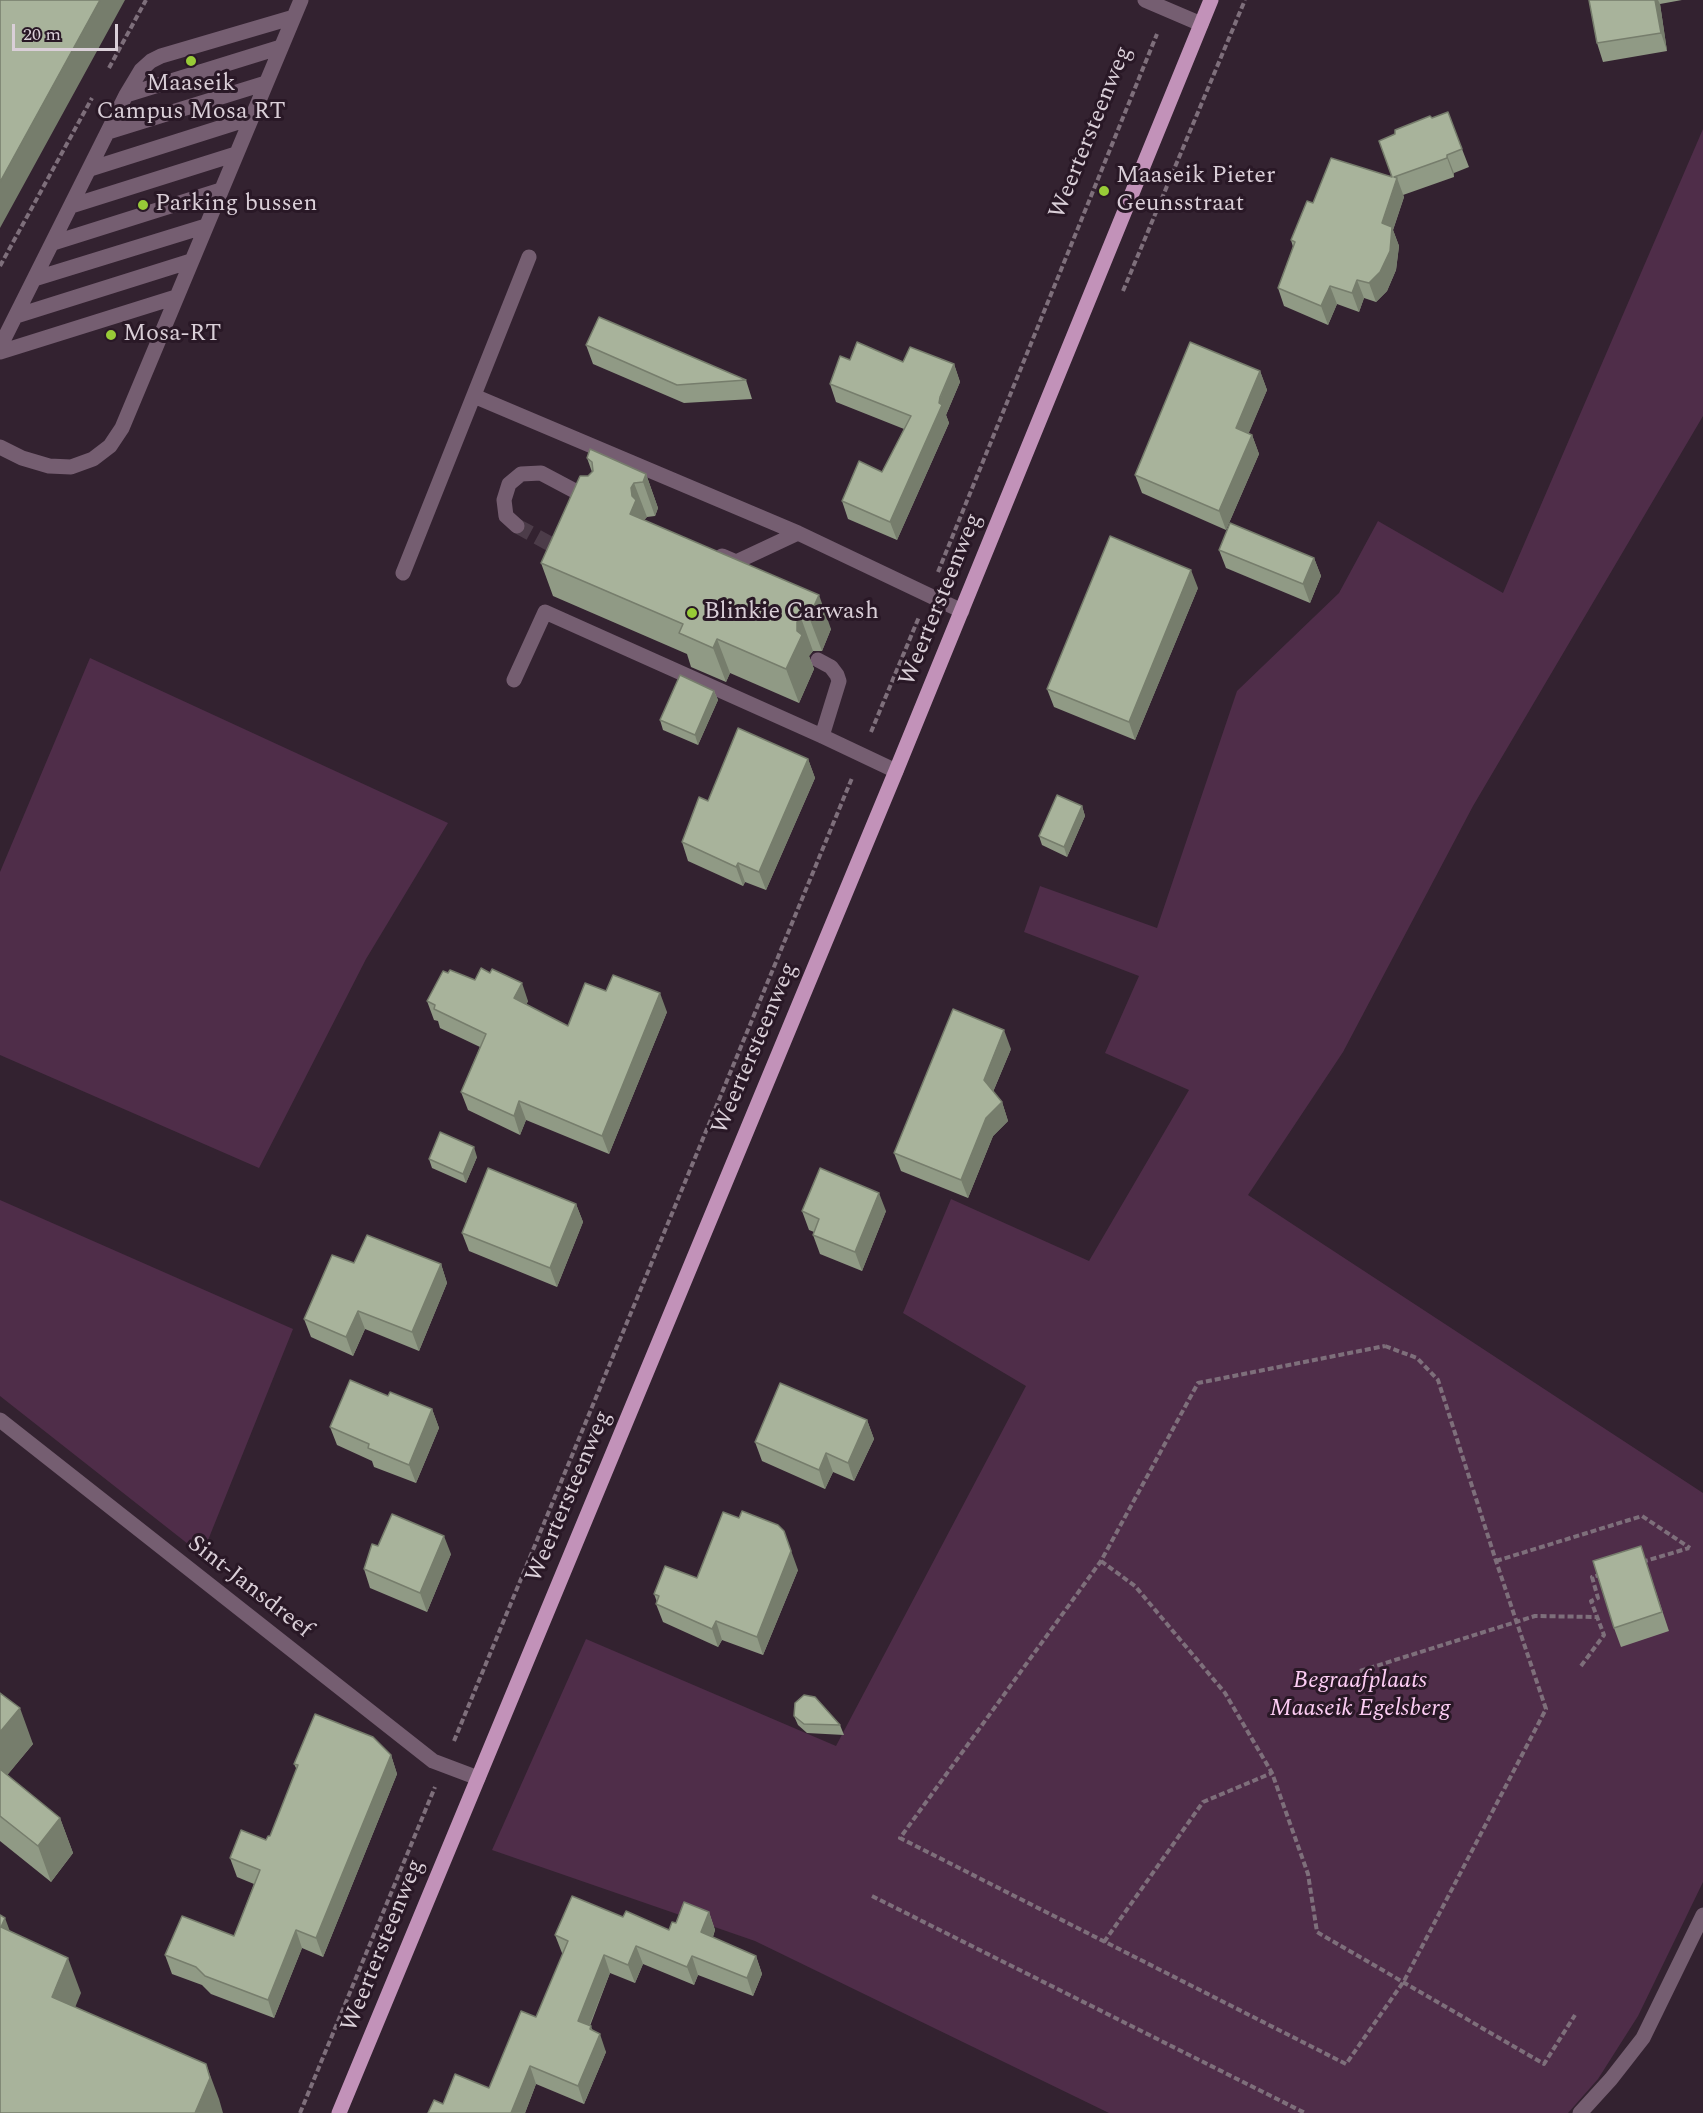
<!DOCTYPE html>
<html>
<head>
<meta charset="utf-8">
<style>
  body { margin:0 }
  #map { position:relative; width:1703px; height:2113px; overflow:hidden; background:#332230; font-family:Spectral,serif }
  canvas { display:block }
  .scale { position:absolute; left:12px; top:24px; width:106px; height:27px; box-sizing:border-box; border:3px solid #dacfd8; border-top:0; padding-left:8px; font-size:18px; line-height:21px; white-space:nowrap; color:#dacfd8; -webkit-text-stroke:4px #291826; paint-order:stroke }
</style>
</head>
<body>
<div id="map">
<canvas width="1703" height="2113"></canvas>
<div class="scale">20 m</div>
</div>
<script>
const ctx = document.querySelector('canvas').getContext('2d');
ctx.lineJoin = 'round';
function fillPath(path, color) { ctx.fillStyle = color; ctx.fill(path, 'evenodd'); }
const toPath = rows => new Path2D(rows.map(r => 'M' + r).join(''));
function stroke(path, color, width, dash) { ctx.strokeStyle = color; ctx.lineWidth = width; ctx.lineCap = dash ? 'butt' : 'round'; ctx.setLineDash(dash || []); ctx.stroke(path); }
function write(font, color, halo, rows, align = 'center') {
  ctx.font = font + ' Spectral,serif'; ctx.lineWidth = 6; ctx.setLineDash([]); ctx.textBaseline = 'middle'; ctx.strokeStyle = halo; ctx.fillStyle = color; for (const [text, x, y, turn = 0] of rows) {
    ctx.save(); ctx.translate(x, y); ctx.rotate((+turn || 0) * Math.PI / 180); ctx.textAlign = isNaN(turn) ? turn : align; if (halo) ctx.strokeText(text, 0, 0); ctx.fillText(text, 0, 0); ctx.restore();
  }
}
const green = toPath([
  [1703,129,1703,416,1473,806,1343,1052,1248,1195,1703,1493,1703,1882,1638,2016,1598,2079,1568,2113,1109,2113,755,1941,492,1850,586,1639,836,1746,1026,1386,903,1313,951,1199,1089,1261,1189,1090,1105,1053,1139,976,1024,932,1040,886,1157,928,1237,691,1339,593,1378,521,1503,593],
  [90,658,448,823,366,959,259,1168,0,1055,0,872],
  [0,1200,293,1329,202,1555,0,1396]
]);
const minorTunnel = toPath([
  [517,526,567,553]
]);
const path = toPath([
  [109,68,146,0],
  [0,266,92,98],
  [1123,291,1245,0],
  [938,572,1157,34],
  [871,732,919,617],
  [1385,1346,1417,1358,1438,1380,1496,1561,1546,1709,1404,1981,1346,2064,900,1838,1101,1561,1198,1383,1385,1346],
  [1101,1561,1135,1586,1225,1693,1272,1773,1308,1874,1317,1932,1544,2064,1575,2015],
  [1496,1561,1642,1516,1690,1548],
  [1642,1562,1689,1548],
  [1581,1666,1604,1635,1591,1601,1598,1598,1592,1577,1600,1575],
  [1360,1671,1535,1616,1597,1617],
  [454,1741,852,778],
  [872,1896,1305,2113],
  [1104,1942,1203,1802,1272,1773],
  [300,2113,435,1787]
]);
const minor = toPath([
  [1145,0,1201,24],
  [126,95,281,47],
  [108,132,266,83],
  [90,169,251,118],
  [71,206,236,154],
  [53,243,221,190],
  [34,279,206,226],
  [16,316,191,261],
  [0,347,126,95,141,70,151,61,161,56,294,17],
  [0,352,176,297],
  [474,396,798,533,962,611],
  [0,447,22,458,49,466,71,467,93,459,110,446,122,428,301,0],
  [517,526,506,516,504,500,509,484,521,474,541,473,590,499],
  [722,556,736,562,798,533],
  [403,573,529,257],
  [818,660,831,667,837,675,839,681,822,736],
  [514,680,545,612,822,736,896,771],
  [0,1420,433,1761,478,1778],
  [1580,2113,1611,2079,1643,2038,1703,1915]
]);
const major = toPath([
  [339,2113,896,771,1211,0]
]);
const wall = toPath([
  [1589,0,1682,0,1660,4,1667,51,1603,62,1597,43],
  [1432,118,1462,149,1469,167,1454,173,1454,177,1403,195,1404,197,1393,230,1399,246,1396,270,1387,291,1376,302,1364,298,1359,312,1337,304,1328,325,1284,306,1278,288,1293,247,1291,240,1313,203,1392,177],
  [586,345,746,380,752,399,684,403,593,364],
  [903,362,954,364,960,382,946,415,949,423,897,540,848,519,842,501,882,472,904,429,836,402,830,384],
  [1260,371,1267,390,1248,434,1252,435,1259,454,1226,530,1142,493,1135,475],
  [587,458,646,474,658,508,655,516,647,517,644,520,831,629,822,651,813,651,809,656,814,669,799,703,730,673,726,682,691,667,687,654,553,596,541,563,588,476,592,472],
  [1219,550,1314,558,1321,576,1310,603,1226,568],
  [1198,588,1135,740,1054,707,1047,689],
  [714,691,718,700,698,745,663,730,660,720],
  [808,759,815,778,766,890,745,882,743,886,688,861,682,842,708,801],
  [1082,806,1085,816,1067,857,1042,845,1039,836],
  [448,973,528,1001,526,1005,568,1026,606,991,667,1012,609,1154,526,1120,520,1135,468,1110,461,1092,480,1047,440,1028,438,1021,434,1020,427,1001],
  [1011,1049,993,1092,1002,1102,1008,1121,993,1136,968,1198,901,1171,894,1153],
  [477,1157,466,1183,432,1168,429,1159],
  [576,1204,583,1222,557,1287,469,1251,462,1233],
  [802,1211,886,1211,862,1271,820,1254,813,1235,814,1232,809,1230],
  [354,1263,441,1264,447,1283,419,1351,365,1329,353,1356,311,1337,304,1319],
  [388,1396,432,1409,439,1428,416,1483,374,1467,372,1461,337,1445,330,1427],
  [867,1420,874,1439,854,1481,833,1472,825,1489,762,1461,755,1442],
  [451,1554,427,1612,370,1588,364,1569],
  [1647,1565,1669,1631,1621,1647,1614,1628],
  [798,1570,763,1655,722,1640,718,1647,663,1622,656,1604,657,1602,654,1594,697,1578],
  [0,1693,33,1744,7,1775,60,1818,73,1853,51,1882,0,1841],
  [794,1716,840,1725,844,1735,807,1733,798,1725],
  [391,1755,397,1774,323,1957,302,1948,274,2018,211,1994,202,1985,172,1974,165,1955,234,1936,254,1884,237,1877,230,1858,266,1840,270,1836,297,1770,294,1764],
  [709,1912,715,1930,713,1937,756,1956,762,1974,753,1996,698,1975,694,1985,643,1964,635,1983,610,1973,590,2026,606,2052,584,2104,536,2084,525,2113,428,2113,443,2104,489,2088,536,2017,563,1954,562,1953,555,1935,623,1917,669,1930,676,1923]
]);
const shadedWall = toPath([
  [100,0,125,0,0,228,0,182],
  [1655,0,1658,0,1660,4,1667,51,1661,33],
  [1447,155,1454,173,1454,177,1447,158],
  [1397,178,1404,197,1393,230,1399,246,1396,270,1387,291,1376,302,1369,283,1382,223],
  [1357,280,1364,298,1359,312,1352,293],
  [1330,286,1337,304,1328,325,1321,306],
  [954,364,960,382,946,415,949,423,897,540,890,522],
  [1260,371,1267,390,1243,447,1236,428],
  [1252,435,1259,454,1226,530,1219,511],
  [646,474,658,508,655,516,643,482],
  [634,483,647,517,643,521,630,514,632,496,631,488],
  [1314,558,1321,576,1310,603,1303,584],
  [1191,570,1198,588,1135,740,1129,722],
  [819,595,831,629,822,651,809,617],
  [801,618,813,651,809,656,814,669,799,703,786,669,797,622],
  [717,639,730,673,726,682,713,648],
  [714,691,718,700,698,745,695,735],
  [808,759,815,778,766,890,759,872],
  [1082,806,1085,816,1067,857,1064,847],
  [738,863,745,882,743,886,736,867],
  [522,983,528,1001,520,1017,514,998],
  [660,993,667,1012,609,1154,602,1136],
  [1004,1030,1011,1049,990,1099,984,1080],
  [519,1101,526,1120,520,1135,514,1116],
  [1002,1102,1008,1121,993,1136,968,1198,961,1180,986,1118],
  [474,1147,477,1157,466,1183,463,1174],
  [879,1193,886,1211,862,1271,855,1252],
  [576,1204,583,1222,557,1287,550,1268],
  [441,1264,447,1283,419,1351,412,1332],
  [358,1311,365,1329,353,1356,346,1337],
  [432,1409,439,1428,416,1483,409,1465],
  [867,1420,874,1439,854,1481,848,1463],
  [826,1453,833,1472,825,1489,819,1470],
  [784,1531,798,1570,763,1655,757,1637],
  [444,1536,451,1554,427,1612,420,1593],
  [716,1621,722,1640,718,1647,712,1629],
  [20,1708,33,1744,0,1784,0,1732],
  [391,1755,397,1774,323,1957,316,1938],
  [60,1818,73,1853,51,1882,38,1846],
  [709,1912,715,1930,708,1950,701,1932],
  [5,1918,18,1953,1,1927],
  [296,1930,302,1948,274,2018,268,2000],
  [636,1946,643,1964,635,1983,628,1965],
  [604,1955,610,1973,584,2039,578,2021],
  [692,1956,698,1975,694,1985,687,1967],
  [756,1956,762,1974,753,1996,747,1978],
  [68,1958,81,1993,65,2032,52,1997],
  [591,2026,596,2042,600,2034,606,2052,584,2104,578,2086],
  [206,2064,219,2099,223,2113,195,2113],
  [530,2066,536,2084,525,2113,511,2113]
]);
const building = toPath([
  [0,0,100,0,0,182,0,0],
  [1589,0,1655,0,1661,33,1597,43,1589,0],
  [1448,112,1462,149,1447,155,1447,158,1394,177,1397,178,1382,223,1392,227,1390,251,1380,272,1369,283,1357,280,1352,293,1330,286,1321,306,1278,288,1295,242,1291,240,1307,201,1313,203,1331,158,1392,177,1379,141,1395,134,1395,130,1430,116,1432,118,1448,112],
  [599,317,746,380,677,385,586,345,599,317],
  [857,342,903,362,910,347,954,364,940,397,939,403,942,405,890,522,842,501,859,461,882,472,911,416,830,384,840,356,850,360,857,342],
  [1190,342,1260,371,1236,428,1252,435,1219,511,1135,475,1190,342],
  [590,449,646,474,643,482,634,483,631,488,632,496,636,500,630,514,819,595,809,617,801,618,797,622,797,631,802,635,786,669,717,639,713,648,679,633,683,624,541,563,580,476,588,476,593,471,592,462,587,458,590,449],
  [1230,523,1314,558,1303,584,1219,550,1230,523],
  [1110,536,1191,570,1129,722,1047,689,1110,536],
  [680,675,714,691,695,735,660,720,680,675],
  [738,728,808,759,759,872,738,863,736,867,682,842,699,797,708,801,738,728],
  [1057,795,1082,806,1064,847,1039,836,1057,795],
  [481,968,490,973,492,969,522,983,514,998,568,1026,585,983,606,991,613,975,660,993,602,1136,519,1101,514,1116,461,1092,486,1034,434,1009,435,1005,427,1001,443,971,448,973,450,970,475,980,481,968],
  [953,1009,1004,1030,984,1080,1002,1102,986,1118,961,1180,894,1153,953,1009],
  [440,1132,474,1147,463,1174,429,1159,440,1132],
  [488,1168,576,1204,550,1268,462,1233,488,1168],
  [820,1168,879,1193,855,1252,813,1235,819,1219,802,1211,820,1168],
  [367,1235,441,1264,412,1332,358,1311,346,1337,304,1319,332,1255,354,1263,367,1235],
  [350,1380,388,1396,390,1392,432,1409,409,1465,368,1448,369,1444,330,1427,350,1380],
  [780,1383,867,1420,848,1463,826,1453,819,1470,755,1442,780,1383],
  [742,1511,778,1525,784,1531,791,1551,757,1637,716,1621,712,1629,656,1604,659,1596,654,1594,665,1566,697,1578,723,1512,739,1518,742,1511],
  [392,1514,444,1536,420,1593,364,1569,372,1544,378,1546,392,1514],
  [1641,1546,1662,1612,1614,1628,1593,1561,1641,1546],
  [0,1693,20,1708,0,1732,0,1693],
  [804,1695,815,1697,840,1725,804,1724,794,1716,795,1703,804,1695],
  [315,1714,373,1737,391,1755,316,1938,296,1930,268,2000,205,1976,196,1967,165,1955,182,1916,234,1936,260,1870,230,1858,241,1830,266,1840,268,1836,270,1836,298,1765,294,1764,315,1714],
  [0,1769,60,1818,38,1846,0,1816,0,1769],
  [572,1896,623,1917,626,1911,669,1930,672,1922,676,1923,684,1902,709,1912,701,1932,756,1956,747,1978,692,1956,687,1967,636,1946,628,1965,604,1955,578,2021,591,2026,590,2029,600,2034,578,2086,530,2066,511,2113,428,2113,434,2100,443,2104,455,2074,489,2088,521,2011,536,2017,568,1941,555,1935,572,1896],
  [0,1915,5,1918,1,1927,68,1958,52,1997,206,2064,210,2078,195,2113,0,2113,0,1915]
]);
const markers = [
  [191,61,6,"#98cb37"],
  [1104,191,6,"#98cb37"],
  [143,205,6,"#98cb37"],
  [111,335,6,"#98cb37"],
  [692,613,6,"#98cb37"]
];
const poiNames = [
  ["Maaseik",191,85,"center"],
  ["Campus Mosa RT",191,113,"center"],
  ["Maaseik Pieter",1116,177],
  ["Geunsstraat",1116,205],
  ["Parking bussen",155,205],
  ["Mosa-RT",123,335],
  ["Blinkie Carwash",704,613]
];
const streetNames = [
  ["Weertersteenweg",1092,133,-68],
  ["Weertersteenweg",942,600,-68],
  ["Weertersteenweg",756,1049,-67],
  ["Weertersteenweg",570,1497,-67],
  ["Sint-Jansdreef",249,1588,38],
  ["Weertersteenweg",384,1946,-68]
];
const parkNames = [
  ["Begraafplaats",1360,1682],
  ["Maaseik Egelsberg",1360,1710]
];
fillPath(green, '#4f2d49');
stroke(minorTunnel, '#4c3c49', 15, [15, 8]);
stroke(path, '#7e6f7b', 4, [6, 3]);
stroke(minor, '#755e71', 15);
stroke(major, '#c292b9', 15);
fillPath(wall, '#909a85');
fillPath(shadedWall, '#767d6c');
fillPath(building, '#a8b39b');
stroke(building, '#767d6c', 1.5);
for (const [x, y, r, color] of markers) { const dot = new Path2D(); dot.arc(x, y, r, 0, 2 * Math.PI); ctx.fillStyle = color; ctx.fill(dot); stroke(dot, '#291826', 2); }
write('24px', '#dacfd8', '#291826', poiNames, 'left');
write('24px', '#dacfd8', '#291826', streetNames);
write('italic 24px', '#fdcdf4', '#291826', parkNames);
</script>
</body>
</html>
